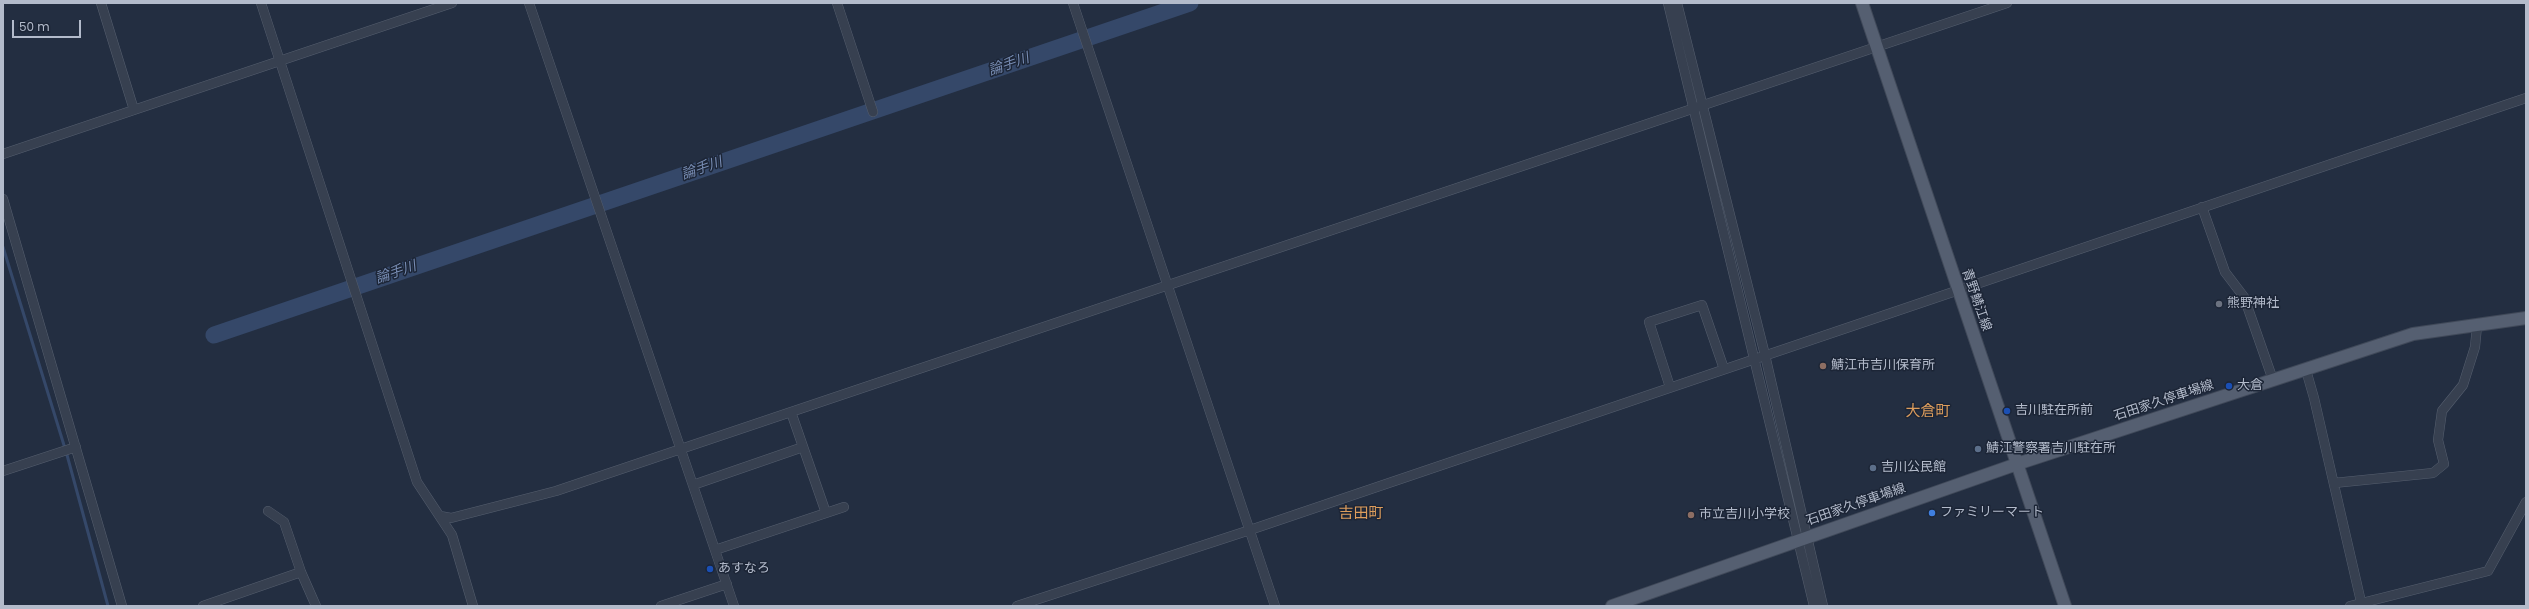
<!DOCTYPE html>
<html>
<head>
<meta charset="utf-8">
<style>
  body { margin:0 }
  #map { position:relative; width:2529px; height:609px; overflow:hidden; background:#232e41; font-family:Poppins,sans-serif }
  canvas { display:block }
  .frame { position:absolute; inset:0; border:4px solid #b3bbcb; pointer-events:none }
  .scale { position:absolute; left:12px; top:20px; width:69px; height:18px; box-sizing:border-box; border:2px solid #b3bbcb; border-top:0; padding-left:5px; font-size:12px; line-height:14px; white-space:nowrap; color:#b3bbcb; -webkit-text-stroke:3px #1c2536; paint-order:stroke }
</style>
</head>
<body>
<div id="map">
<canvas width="2529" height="609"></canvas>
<div class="frame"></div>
<div class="scale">50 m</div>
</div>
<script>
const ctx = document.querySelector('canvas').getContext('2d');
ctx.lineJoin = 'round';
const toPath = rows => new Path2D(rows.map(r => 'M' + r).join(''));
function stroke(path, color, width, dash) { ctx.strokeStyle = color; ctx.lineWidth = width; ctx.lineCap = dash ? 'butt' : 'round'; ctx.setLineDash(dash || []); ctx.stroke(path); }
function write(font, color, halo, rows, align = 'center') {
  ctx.font = font + ' Poppins,"Noto Sans JP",sans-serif'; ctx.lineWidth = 3; ctx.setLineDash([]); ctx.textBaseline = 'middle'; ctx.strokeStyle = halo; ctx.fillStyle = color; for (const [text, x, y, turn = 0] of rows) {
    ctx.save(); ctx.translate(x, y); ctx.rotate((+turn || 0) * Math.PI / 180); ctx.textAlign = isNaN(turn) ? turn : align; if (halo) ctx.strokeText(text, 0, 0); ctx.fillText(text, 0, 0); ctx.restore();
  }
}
const stream = toPath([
  [3,247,67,455,108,606]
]);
const river = toPath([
  [214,335,1190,3]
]);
const minor = toPath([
  [101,3,134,110],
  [261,3,417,482,452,535,473,606],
  [529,3,734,606],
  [837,3,873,112],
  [1073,3,1275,606],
  [1668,3,1814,606],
  [1677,3,1765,355,1823,606],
  [3,154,452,3],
  [3,199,122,606],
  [2202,207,2225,272,2244,297,2273,380],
  [2306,370,2314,398,2362,606],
  [1670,387,1649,322,1702,305,1724,369],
  [791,412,826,513],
  [3,471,76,447],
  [2334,483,2433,473,2444,464,2438,440,2442,411,2463,385,2475,347,2477,326],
  [693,485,803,447],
  [268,511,284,522,301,572,316,606],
  [440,516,451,518,556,491,2007,3],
  [715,550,844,507],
  [203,606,301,572],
  [661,606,727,584],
  [1017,606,1250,530,2526,98],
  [2350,606,2488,571,2526,502]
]);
const major = toPath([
  [1862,3,2065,606],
  [1612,606,2017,464,2413,334,2526,318]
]);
const markers = [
  [2219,304,4,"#6b7280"],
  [1823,366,4,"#8d6e63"],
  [2229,386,4,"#1a4fb4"],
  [2007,411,4,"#1a4fb4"],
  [1978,449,4,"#5c6f8a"],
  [1873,468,4,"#5c6f8a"],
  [1932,513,4,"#3f7fe0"],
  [1691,515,4,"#8d6e63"],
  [710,569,4,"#1a4fb4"]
];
const streetNames = [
  ["青野鯖江線",1976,300,71],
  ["石田家久停車場線",2164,401,-18],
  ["石田家久停車場線",1856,505,-19]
];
const poiNames = [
  ["熊野神社",2227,304],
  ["鯖江市吉川保育所",1831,366],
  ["大倉",2237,386],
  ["吉川駐在所前",2015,411],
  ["鯖江警察署吉川駐在所",1986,449],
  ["吉川公民館",1881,468],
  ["ファミリーマート",1940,513],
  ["市立吉川小学校",1699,515],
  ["あすなろ",718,569]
];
const waterNames = [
  ["論手川",1009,65,-19],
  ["論手川",702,169,-19],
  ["論手川",396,273,-19]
];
const quarterNames = [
  ["大倉町",1928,412],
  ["吉田町",1361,514]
];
stroke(stream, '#354869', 3);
stroke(river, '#354869', 17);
stroke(minor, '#555e6e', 10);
stroke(major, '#404959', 14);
stroke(minor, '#374050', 9);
stroke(major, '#555f71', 12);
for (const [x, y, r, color] of markers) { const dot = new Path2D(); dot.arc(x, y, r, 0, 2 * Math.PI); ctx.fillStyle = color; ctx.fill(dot); stroke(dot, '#1c2536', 1.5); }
write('13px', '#b3bbcb', '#1c2536', streetNames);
write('13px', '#b3bbcb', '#1c2536', poiNames, 'left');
write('italic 14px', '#798eb5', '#1c2536', waterNames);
write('15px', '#dd9d5c', '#1c2536', quarterNames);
</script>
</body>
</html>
